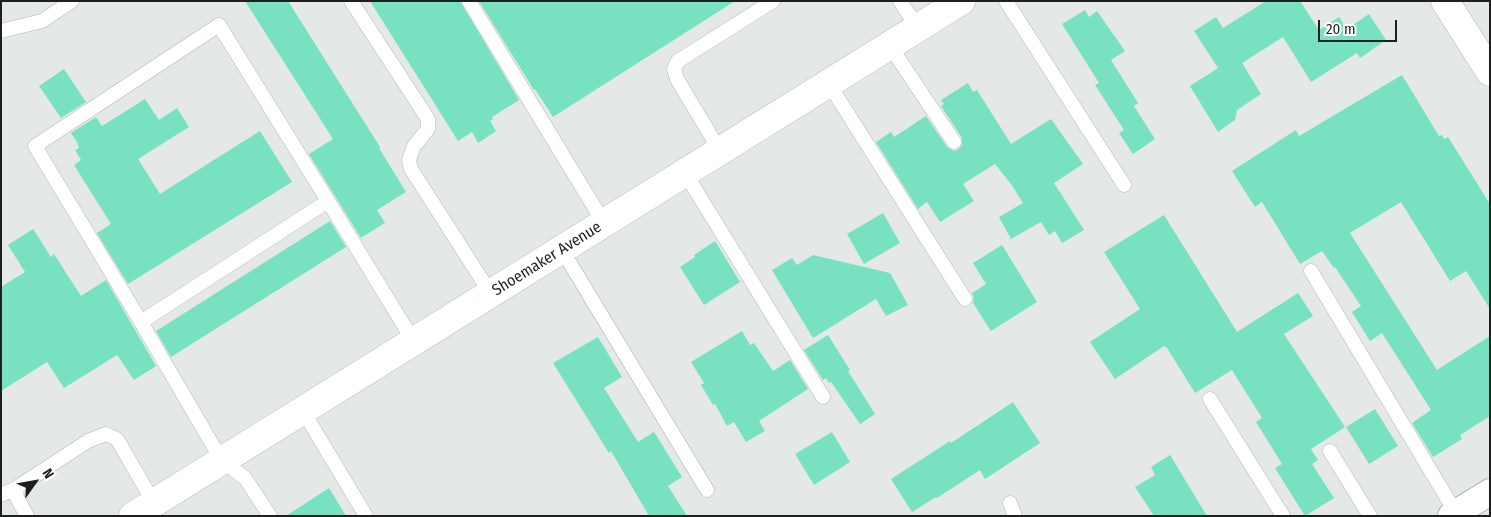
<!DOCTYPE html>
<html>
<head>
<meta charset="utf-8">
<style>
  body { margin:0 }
  #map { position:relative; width:1491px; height:517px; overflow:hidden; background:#e4e9e5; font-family:"Fira Sans Condensed",sans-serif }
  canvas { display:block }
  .frame { position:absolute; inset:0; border:2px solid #1e201e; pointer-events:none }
  .north { position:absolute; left:10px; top:457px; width:50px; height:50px; -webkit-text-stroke:4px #fff; paint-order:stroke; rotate:58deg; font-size:14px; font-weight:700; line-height:20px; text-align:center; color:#1e201e }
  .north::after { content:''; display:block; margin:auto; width:18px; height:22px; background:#1e201e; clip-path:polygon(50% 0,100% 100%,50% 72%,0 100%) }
  .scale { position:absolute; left:1318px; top:20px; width:79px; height:22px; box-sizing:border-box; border:2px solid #1e201e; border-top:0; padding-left:6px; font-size:15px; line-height:18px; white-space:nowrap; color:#1e201e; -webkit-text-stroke:4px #fff; paint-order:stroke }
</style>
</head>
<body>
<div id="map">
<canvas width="1491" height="517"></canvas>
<div class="frame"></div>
<div class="north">N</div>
<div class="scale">20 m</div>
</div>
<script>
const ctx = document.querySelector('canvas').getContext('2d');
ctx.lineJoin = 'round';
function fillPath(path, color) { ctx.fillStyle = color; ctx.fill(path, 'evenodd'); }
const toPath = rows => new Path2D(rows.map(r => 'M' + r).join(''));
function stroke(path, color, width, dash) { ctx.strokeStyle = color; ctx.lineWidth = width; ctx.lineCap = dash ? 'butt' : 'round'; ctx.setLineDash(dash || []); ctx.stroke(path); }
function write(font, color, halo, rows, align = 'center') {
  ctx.font = font + ' "Fira Sans Condensed",sans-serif'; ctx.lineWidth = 4; ctx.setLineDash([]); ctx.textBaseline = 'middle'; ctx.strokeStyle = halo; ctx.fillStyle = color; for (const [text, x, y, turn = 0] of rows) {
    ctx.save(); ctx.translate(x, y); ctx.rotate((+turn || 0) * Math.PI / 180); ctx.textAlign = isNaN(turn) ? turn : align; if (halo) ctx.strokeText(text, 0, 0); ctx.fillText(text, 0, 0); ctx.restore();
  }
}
const building = toPath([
  [245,1,288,1,380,147,379,148,406,192,377,210,385,223,362,237,361,238,309,154,333,139],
  [370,1,460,1,519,100,492,117,493,119,490,121,496,131,478,143,472,132,458,141],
  [479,1,735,1,553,117,535,89,534,90],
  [1266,1,1300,1,1319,30,1339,17,1347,29,1369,14,1386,40,1360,58,1357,53,1311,82,1283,37,1242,63,1261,94,1237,110,1235,120,1218,132,1190,86,1218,68,1194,31,1216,17,1223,28],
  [1085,10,1089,17,1097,11,1125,51,1111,60,1138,103,1134,106,1155,139,1133,154,1119,133,1124,130,1095,85,1099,83,1062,24],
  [64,69,86,102,61,118,39,86],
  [1402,75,1439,136,1442,135,1444,139,1448,137,1490,204,1490,309,1466,271,1450,281,1401,202,1350,233,1437,370,1490,336,1490,416,1460,435,1462,439,1433,457,1412,423,1431,410,1382,333,1370,341,1352,312,1361,306,1335,267,1334,268,1322,251,1300,264,1262,202,1255,207,1232,171,1296,130,1299,136],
  [968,83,973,92,977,90,1011,144,1051,119,1083,164,1054,183,1084,230,1062,243,1055,231,1049,235,1041,222,1011,239,999,217,1023,203,1011,184,995,164,963,184,974,201,940,222,927,202,918,209,876,142,891,132,894,137,926,116,947,147,954,151,958,150,962,145,962,138,941,106,944,104,941,100],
  [145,99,159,120,177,108,189,127,138,159,160,194,260,131,292,182,128,284,97,233,111,224,74,165,81,160,75,150,79,148,77,142,71,133,96,117,102,126],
  [883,213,900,243,864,264,847,234],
  [1164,215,1237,332,1298,293,1313,316,1284,334,1345,427,1311,449,1318,460,1312,464,1334,498,1305,516,1275,468,1282,464,1256,422,1262,418,1232,370,1195,393,1167,348,1164,346,1115,379,1090,342,1140,309,1104,252],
  [330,221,346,247,171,357,156,331],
  [33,229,51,257,54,254,81,296,106,280,156,366,134,380,117,355,64,388,47,362,1,391,1,287,25,272,8,245],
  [715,241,740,282,704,305,680,267,695,257,694,255],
  [1002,245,1037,302,991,331,973,303,974,298,972,293,986,284,973,263],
  [813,255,890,273,908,305,886,316,876,299,813,338,772,270,792,258,797,265],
  [742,331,750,345,754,343,773,371,790,360,808,389,759,421,765,431,746,442,734,422,727,426,715,404,713,405,701,385,704,383,691,362],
  [828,335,850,370,848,371,875,414,860,424,831,382,829,383,826,378,823,380,804,350],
  [598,337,622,377,604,388,638,442,654,432,682,477,668,486,687,516,649,516,611,451,609,453,553,363],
  [1013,402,1040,443,985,479,980,470,937,498,936,497,912,512,891,479,950,441,951,443],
  [1375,409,1398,446,1369,464,1346,427],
  [832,432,850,462,814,485,795,454],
  [1170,455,1207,516,1154,516,1135,487,1155,475,1151,467],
  [329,488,346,516,286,516]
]);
const lane = toPath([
  [351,1,428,119,428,129,414,146,409,160,411,169,491,294],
  [469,1,604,223],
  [900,1,918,28],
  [1006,1,1124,185],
  [1,31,42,21,72,1],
  [890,46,954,142],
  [829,84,965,299],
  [720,151,677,79,674,69,678,61,773,1],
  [685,173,823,397],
  [328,201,141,322,35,146,219,25,328,201,414,342],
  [562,250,707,490],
  [1311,271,1456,513],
  [141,322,222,461,245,478,270,516],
  [1210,399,1283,516],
  [303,411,366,516],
  [1330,451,1370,516],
  [1,495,16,488],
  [1010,503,1015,516],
  [27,516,17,498,16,488,88,441,106,434,117,439,154,503]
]);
const street = toPath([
  [1451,516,1490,492]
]);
const secondary = toPath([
  [1445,1,1490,72],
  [133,516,961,1]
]);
const streetNames = [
  ["Shoemaker Avenue",547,259,-32]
];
fillPath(building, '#77e1c2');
stroke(lane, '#b3b7b4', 15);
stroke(street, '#b3b7b4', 28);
stroke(secondary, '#b3b7b4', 29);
stroke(lane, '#fff', 14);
stroke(street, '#fff', 26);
stroke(secondary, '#fff', 28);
write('16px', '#1e201e', '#fff', streetNames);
</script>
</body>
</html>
